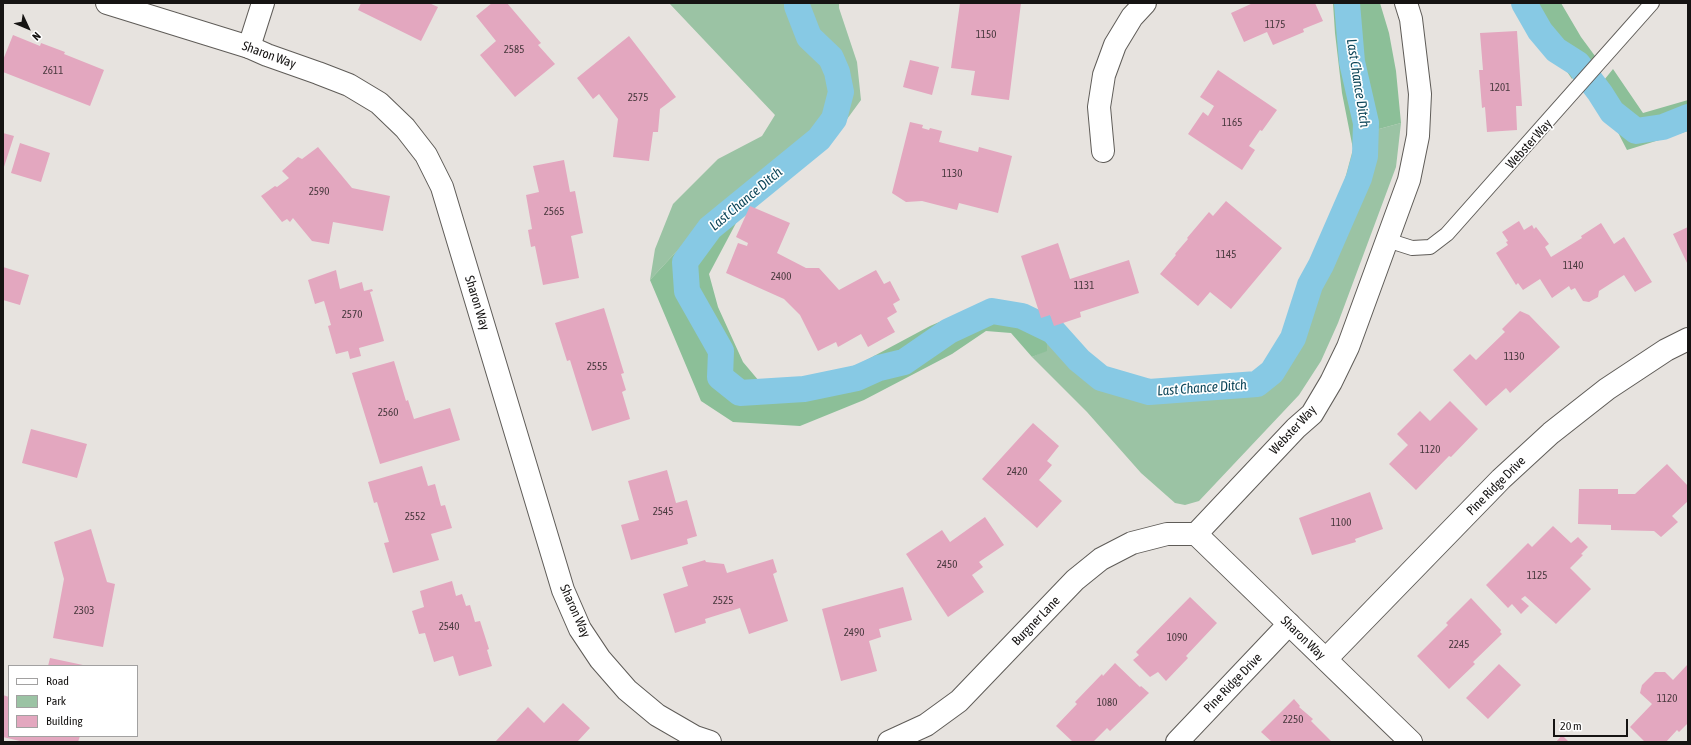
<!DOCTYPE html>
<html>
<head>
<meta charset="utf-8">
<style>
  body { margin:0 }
  #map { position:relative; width:1691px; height:745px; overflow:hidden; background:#e7e3df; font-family:"Asap Condensed",sans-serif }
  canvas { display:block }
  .frame { position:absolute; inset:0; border:4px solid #161413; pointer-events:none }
  .legend { position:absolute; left:8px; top:665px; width:130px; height:72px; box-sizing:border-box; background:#fff; border:1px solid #a2a1a1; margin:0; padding:5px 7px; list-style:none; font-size:12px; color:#161413 }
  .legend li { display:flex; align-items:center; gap:8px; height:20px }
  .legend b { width:20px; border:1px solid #a2a1a1 }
  .north { position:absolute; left:8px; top:8px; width:40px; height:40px; -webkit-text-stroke:3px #fff; paint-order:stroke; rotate:134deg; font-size:11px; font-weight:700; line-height:16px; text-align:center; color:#161413 }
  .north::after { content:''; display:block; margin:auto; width:14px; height:18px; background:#161413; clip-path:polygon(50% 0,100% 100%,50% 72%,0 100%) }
  .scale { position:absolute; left:1553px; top:719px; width:75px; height:18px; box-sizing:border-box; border:2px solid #161413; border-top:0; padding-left:5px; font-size:12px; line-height:14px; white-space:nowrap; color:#161413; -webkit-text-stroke:3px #fff; paint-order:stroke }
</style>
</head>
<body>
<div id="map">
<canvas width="1691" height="745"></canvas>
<div class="frame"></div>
<ul class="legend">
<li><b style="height:5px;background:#fff"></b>Road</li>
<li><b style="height:11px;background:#9bc3a4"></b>Park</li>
<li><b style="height:11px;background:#e3a7bf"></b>Building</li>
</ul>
<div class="north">N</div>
<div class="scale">20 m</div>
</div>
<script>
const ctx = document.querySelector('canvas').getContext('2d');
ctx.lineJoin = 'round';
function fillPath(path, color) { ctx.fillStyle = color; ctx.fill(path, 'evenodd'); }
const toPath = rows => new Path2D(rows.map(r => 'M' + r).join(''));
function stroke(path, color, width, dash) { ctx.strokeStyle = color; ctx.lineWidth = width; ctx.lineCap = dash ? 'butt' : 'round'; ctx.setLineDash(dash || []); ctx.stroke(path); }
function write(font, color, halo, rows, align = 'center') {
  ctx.font = font + ' "Asap Condensed",sans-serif'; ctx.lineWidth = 3.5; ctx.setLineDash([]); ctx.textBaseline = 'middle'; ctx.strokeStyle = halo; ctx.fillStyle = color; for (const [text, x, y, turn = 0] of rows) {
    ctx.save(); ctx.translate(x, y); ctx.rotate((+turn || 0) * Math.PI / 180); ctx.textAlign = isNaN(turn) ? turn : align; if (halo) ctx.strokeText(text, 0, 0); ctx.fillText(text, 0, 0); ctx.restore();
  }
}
const green = toPath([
  [669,3,839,3,839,8,857,62,861,100,831,141,781,177,732,200,688,239,650,280,655,249,673,204,718,159,762,136,775,115],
  [1401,123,1396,167,1338,323,1321,361,1299,395,1199,501,1185,505,1175,503,1141,473,1087,412,1032,357,1047,350,1047,321,1090,367,1115,377,1167,388,1255,379,1276,358,1338,205,1353,149,1379,129]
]);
const forest = toPath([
  [1333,3,1380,3,1389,33,1396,71,1401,123,1379,129,1353,149,1342,93,1335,33],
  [1520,3,1561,3,1581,37,1595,56,1572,79],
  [1613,69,1643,113,1688,100,1688,131,1627,150,1596,90],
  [781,177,743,210,709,274,718,307,743,362,759,381,803,382,859,364,930,326,981,304,1017,311,1047,321,1047,351,1032,357,1011,333,986,331,952,354,864,400,800,426,733,422,701,401,650,280,688,239,732,200]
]);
const canal = toPath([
  [797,3,797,6,809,37,831,58,837,72,841,92,834,119,819,139,710,228,685,262,687,291,721,351,720,377,740,393,804,389,857,378,879,368,904,362,949,331,992,311,1022,316,1053,331,1079,360,1101,378,1149,392,1257,384,1272,372,1293,338,1310,285,1321,265,1359,178,1365,156,1366,123,1352,62,1347,3],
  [1524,3,1540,31,1556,50,1578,64,1600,93,1612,112,1636,131,1663,127,1688,117]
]);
const building = toPath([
  [361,3,429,3,438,7,421,41,358,10],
  [492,3,507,3,541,43,538,45,555,64,515,97,480,55,496,41,476,16],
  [960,3,1021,3,1009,100,971,95,975,71,951,68],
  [1253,3,1315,3,1323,21,1303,29,1304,32,1273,45,1267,32,1244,42,1231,13],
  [1517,31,1522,106,1516,106,1517,130,1487,132,1485,107,1482,108,1479,70,1483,70,1480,33],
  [13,35,40,46,41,43,65,52,64,54,104,70,90,106,3,72,3,60],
  [629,36,676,97,660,109,658,132,653,132,649,161,613,157,618,119,599,94,593,99,577,78],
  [910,60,939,67,932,95,903,87],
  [1218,70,1277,110,1262,131,1260,130,1249,146,1255,150,1242,170,1188,134,1203,112,1208,116,1214,106,1200,97],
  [910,122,923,125,922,128,929,130,930,128,942,131,939,142,978,152,979,147,1012,156,998,213,959,203,957,210,922,201,906,202,892,193],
  [3,133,14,136,3,170],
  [20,143,50,153,41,182,11,173],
  [318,147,352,188,390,196,383,231,333,222,329,244,312,241,293,218,290,222,287,219,282,222,261,196,275,186,277,187,289,178,282,171,298,157,302,159],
  [564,160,570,192,575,191,583,233,571,236,579,278,543,285,535,246,531,247,528,230,532,229,526,195,539,192,533,166],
  [1226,201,1282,248,1231,309,1210,292,1198,306,1160,274,1176,255,1175,254,1188,239,1187,238,1209,212,1213,216],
  [750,206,790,223,777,253,806,268,819,268,839,290,876,270,884,284,890,281,900,300,893,304,897,312,887,318,895,332,868,347,861,334,838,347,836,342,818,351,800,315,784,299,726,273,738,243,747,246,748,243,736,237],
  [1519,221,1524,230,1532,225,1534,229,1536,227,1549,244,1545,247,1551,257,1582,238,1581,236,1601,223,1614,244,1624,237,1652,282,1635,292,1624,275,1599,291,1598,297,1589,302,1583,301,1575,288,1571,290,1569,286,1552,298,1540,279,1523,290,1518,283,1516,285,1496,253,1508,245,1506,242,1508,241,1502,232],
  [1688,227,1688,265,1673,234],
  [1058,243,1070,279,1129,260,1139,293,1080,312,1081,317,1054,326,1050,315,1041,318,1021,256],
  [3,267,29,275,20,305,3,300],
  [336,270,340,289,362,282,364,291,372,289,373,291,370,292,384,341,359,348,361,356,350,359,348,351,336,354,328,326,331,325,324,301,315,304,308,280],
  [604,308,624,373,621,374,626,390,622,392,630,419,592,431,570,360,567,361,555,323],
  [1520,311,1529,315,1560,347,1510,393,1506,388,1486,406,1453,370,1470,354,1476,360,1505,332,1502,329],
  [394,361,406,401,408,400,414,419,450,408,460,440,380,464,352,373],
  [1450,401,1478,429,1451,457,1449,456,1416,490,1389,464,1408,445,1397,434,1420,411,1430,421],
  [1033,423,1059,446,1047,461,1052,465,1039,480,1062,501,1037,528,982,479],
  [31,429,87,444,77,478,22,463],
  [1667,464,1688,486,1688,501,1672,516,1678,522,1661,537,1654,531,1611,530,1611,525,1578,524,1579,489,1618,489,1618,494,1635,494],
  [422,466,428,486,435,484,441,506,445,505,452,528,431,534,439,560,393,573,384,543,389,542,377,502,374,503,368,482],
  [667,470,676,503,687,500,697,536,687,539,688,544,631,560,621,525,639,520,628,481],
  [1370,492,1383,529,1355,539,1356,542,1312,555,1299,518],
  [985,517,1004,545,979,562,983,567,972,575,984,592,948,617,906,554,942,530,950,542],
  [1553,526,1571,543,1578,537,1588,547,1581,554,1583,555,1570,568,1591,589,1556,624,1525,596,1521,599,1529,606,1521,614,1512,604,1508,608,1486,585,1528,543,1532,547],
  [91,529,107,582,115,584,103,647,53,638,64,579,54,542],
  [773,559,777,572,773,574,788,621,749,634,740,608,705,619,706,623,675,633,663,594,688,586,682,567,705,560,706,562,724,564,727,573],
  [452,581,456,596,462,594,466,606,470,605,475,622,480,621,489,649,487,650,492,666,459,676,453,656,434,662,425,633,419,634,412,611,424,607,420,591],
  [903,587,912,620,879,629,881,637,869,641,877,671,841,681,822,609],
  [1190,597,1217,623,1186,656,1188,658,1166,681,1158,672,1150,677,1133,660,1139,655,1136,652],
  [1471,598,1501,630,1500,632,1502,634,1473,662,1475,664,1449,689,1417,656,1448,625,1446,623],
  [50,658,83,665,83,666,48,666],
  [1115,663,1140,687,1141,686,1149,693,1110,731,1107,728,1093,742,1073,742,1056,726,1077,704,1075,702,1102,674,1103,676],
  [1499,664,1521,685,1488,719,1466,698],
  [1688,664,1688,723,1679,732,1677,730,1666,742,1645,742,1630,727,1652,704,1640,693,1642,685,1655,672,1665,672,1673,680],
  [3,695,9,697,9,736,80,736,78,742,24,742,3,737],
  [1294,699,1300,706,1299,707,1313,719,1311,721,1331,741,1330,742,1272,742,1261,732],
  [563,703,590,728,577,742,495,742,528,707,544,723],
  [1562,735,1569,742,1556,742]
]);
const service = toPath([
  [1387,240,1412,248,1430,247,1447,234,1652,3]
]);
const minor = toPath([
  [249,47,263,3],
  [1103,151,1099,107,1104,75,1115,45,1132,17,1145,3],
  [1196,534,1296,428,1312,414,1331,382,1348,347,1409,180,1418,136,1420,94,1411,19,1406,3],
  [1326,659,1501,479,1551,433,1607,389,1666,350,1688,339],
  [1177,742,1289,624]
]);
const tertiary = toPath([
  [107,3,249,47,267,55,318,73,349,85,379,103,405,128,426,155,442,187,563,590,580,629,600,659,627,690,657,715,695,737,710,742],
  [889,742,926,725,959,701,1075,580,1101,559,1132,543,1167,534,1196,534,1411,742]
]);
const numberNames = [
  ["1175",1275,25],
  ["1150",986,35],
  ["2585",514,50],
  ["2611",53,71],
  ["1201",1500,88],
  ["2575",638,98],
  ["1165",1232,123],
  ["1130",952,174],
  ["2590",319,192],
  ["2565",554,212],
  ["1145",1226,255],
  ["1140",1573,266],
  ["2400",781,277],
  ["1131",1084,286],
  ["2570",352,315],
  ["1130",1514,357],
  ["2555",597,367],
  ["2560",388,413],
  ["1120",1430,450],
  ["2420",1017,472],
  ["2545",663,512],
  ["2552",415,517],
  ["1100",1341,523],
  ["2450",947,565],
  ["1125",1537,576],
  ["2525",723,601],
  ["2303",84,611],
  ["2540",449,627],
  ["2490",854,633],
  ["1090",1177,638],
  ["2245",1459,645],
  ["1120",1667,699],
  ["1080",1107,703],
  ["2250",1293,720]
];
const streetNames = [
  ["Sharon Way",269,55,20],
  ["Webster Way",1529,144,-48],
  ["Sharon Way",477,303,73],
  ["Webster Way",1293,430,-47],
  ["Pine Ridge Drive",1496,486,-45],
  ["Sharon Way",575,611,66],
  ["Burgner Lane",1036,621,-46],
  ["Sharon Way",1303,638,44],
  ["Pine Ridge Drive",1233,683,-46]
];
const waterNames = [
  ["Last Chance Ditch",1358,83,81],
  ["Last Chance Ditch",746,199,-40],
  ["Last Chance Ditch",1202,388,-4]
];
fillPath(green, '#9bc3a4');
fillPath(forest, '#8cbf98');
stroke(canal, '#87c9e4', 26);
fillPath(building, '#e3a7bf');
stroke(service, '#5f5c58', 16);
stroke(minor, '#5f5c58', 24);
stroke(tertiary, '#5f5c58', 24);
stroke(service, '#fff', 14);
stroke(minor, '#fff', 22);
stroke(tertiary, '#fff', 22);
write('11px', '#49393e', null, numberNames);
write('13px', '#161413', '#fff', streetNames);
write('italic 14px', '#0d4659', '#fff', waterNames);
</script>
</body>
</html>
